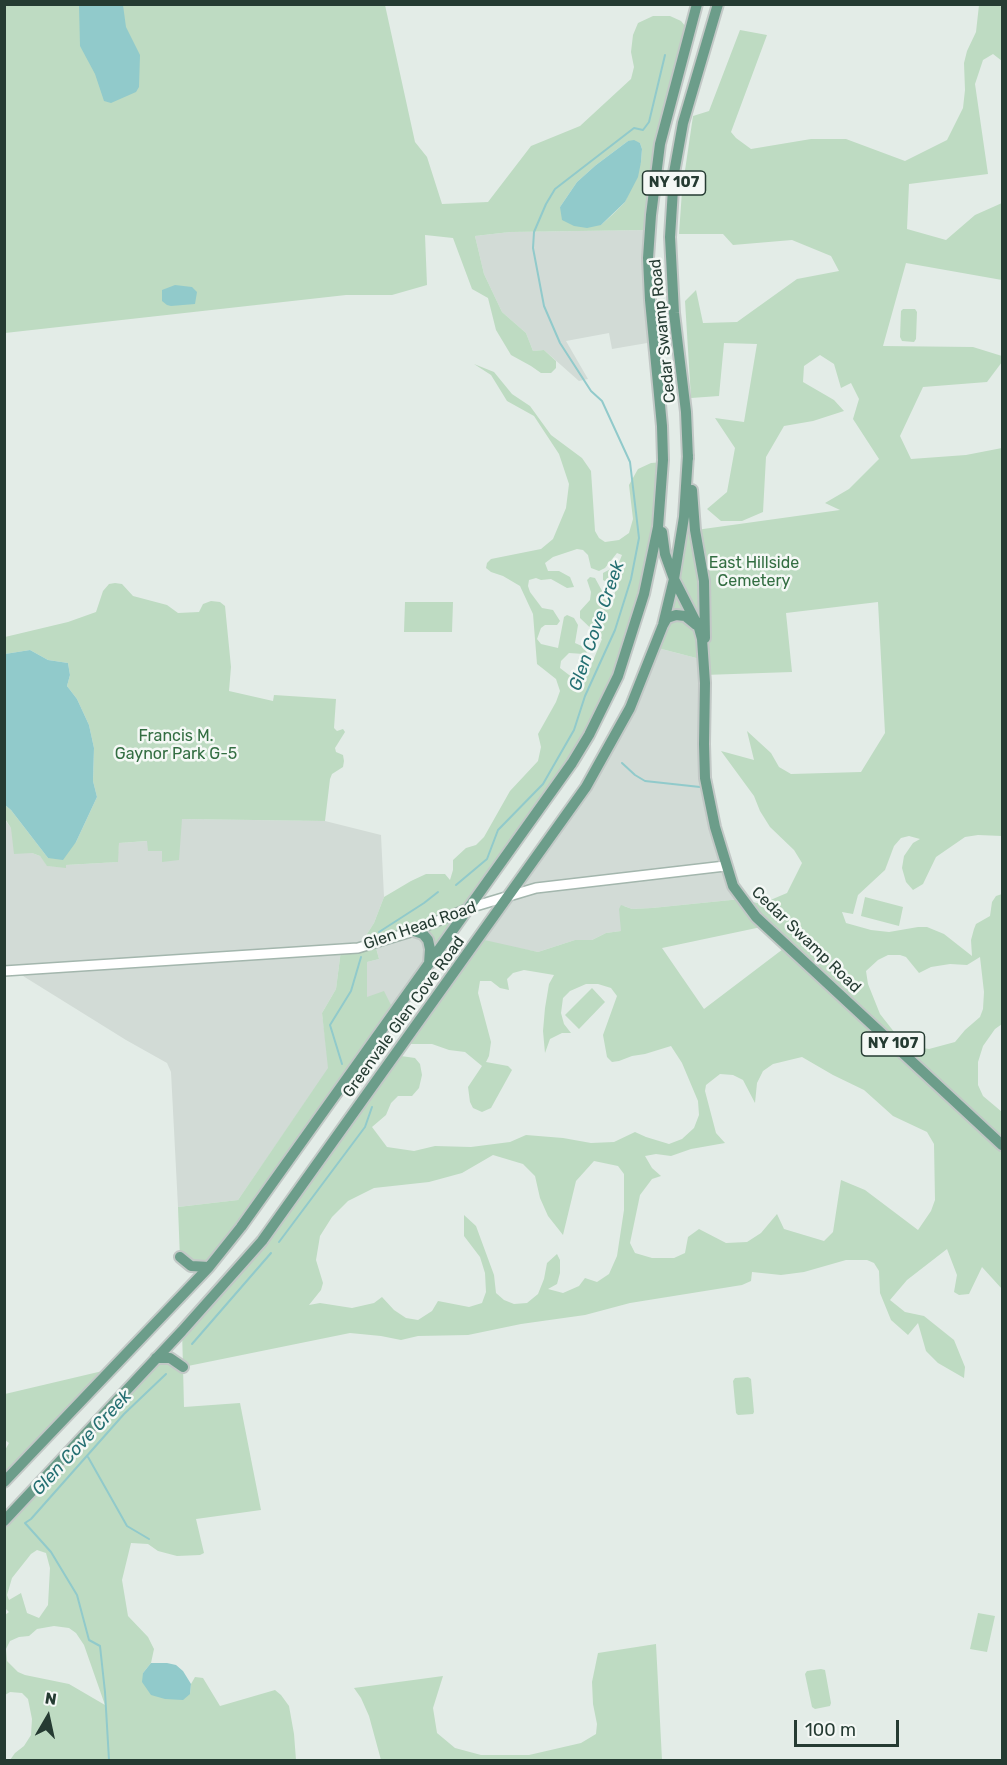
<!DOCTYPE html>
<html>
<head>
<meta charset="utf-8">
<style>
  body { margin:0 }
  #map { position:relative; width:1007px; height:1765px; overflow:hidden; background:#e3ece7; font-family:Rubik,sans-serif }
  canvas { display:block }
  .frame { position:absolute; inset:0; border:6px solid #253b32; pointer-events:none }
  .north { position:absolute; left:18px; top:1687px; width:60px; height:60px; -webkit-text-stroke:4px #f4f8f5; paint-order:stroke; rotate:9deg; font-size:16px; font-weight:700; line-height:24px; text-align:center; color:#253b32 }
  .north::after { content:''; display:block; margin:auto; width:21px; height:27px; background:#253b32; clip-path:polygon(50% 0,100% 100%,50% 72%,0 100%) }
  .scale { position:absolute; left:794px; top:1720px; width:105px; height:27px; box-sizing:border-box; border:3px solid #253b32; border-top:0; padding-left:8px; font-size:18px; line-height:21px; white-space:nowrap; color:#253b32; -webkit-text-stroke:4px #f4f8f5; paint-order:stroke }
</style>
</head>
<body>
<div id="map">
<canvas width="1007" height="1765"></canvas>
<div class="frame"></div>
<div class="north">N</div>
<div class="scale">100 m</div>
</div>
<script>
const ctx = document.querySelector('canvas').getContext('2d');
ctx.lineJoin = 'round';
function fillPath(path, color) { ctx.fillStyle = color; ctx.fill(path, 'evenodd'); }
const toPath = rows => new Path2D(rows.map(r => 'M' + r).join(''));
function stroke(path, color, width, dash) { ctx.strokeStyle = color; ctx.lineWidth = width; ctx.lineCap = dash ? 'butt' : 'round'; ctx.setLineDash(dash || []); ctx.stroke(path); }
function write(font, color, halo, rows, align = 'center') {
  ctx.font = font + ' Rubik,sans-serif'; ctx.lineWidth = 5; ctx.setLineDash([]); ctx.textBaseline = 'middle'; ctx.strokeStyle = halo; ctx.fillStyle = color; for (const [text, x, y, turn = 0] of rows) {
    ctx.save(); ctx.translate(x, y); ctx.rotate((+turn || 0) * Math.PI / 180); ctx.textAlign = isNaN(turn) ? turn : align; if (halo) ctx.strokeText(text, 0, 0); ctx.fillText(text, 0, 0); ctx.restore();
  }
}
const built = toPath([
  [648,230,653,342,612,349,609,333,566,341,588,379,579,381,544,350,533,351,526,333,502,312,484,274,475,236,510,232],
  [654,647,704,660,705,778,741,899,652,908,632,909,624,906,621,931,606,933,592,940,575,940,538,952,496,944,478,938,586,787],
  [4,819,32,853,40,856,48,866,66,867,66,865,117,862,119,843,148,841,182,819,325,821,381,835,384,897,374,923,358,948,341,950,336,989,322,1013,329,1068,238,1200,178,1207,171,1072,167,1063,126,1040,15,971,5,971],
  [420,933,430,958,395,1013,367,998,367,962,379,959,375,944]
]);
const green = toPath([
  [4,5,385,5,415,142,427,157,442,204,488,202,531,146,580,126,631,79,634,67,631,52,633,35,638,23,653,16,670,16,681,21,686,27,660,144,648,230,510,232,475,236,484,274,502,312,526,333,533,351,544,350,556,361,556,368,551,373,541,373,531,366,511,355,496,330,488,298,472,289,453,238,425,235,427,285,392,295,346,295,5,333],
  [628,141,640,143,642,149,641,162,625,202,612,215,601,225,560,207,577,182,596,165],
  [979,5,1000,5,1002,9,1002,61,993,54,983,60,975,84,988,174,909,184,907,229,946,240,975,215,1002,203,1002,280,906,263,883,346,973,347,1002,356,1002,362,987,382,923,387,900,436,911,459,966,455,1002,448,1002,836,978,835,965,837,936,857,923,884,913,890,906,882,902,868,904,856,913,843,920,839,909,836,901,838,894,846,885,870,858,895,853,914,842,912,846,923,871,930,889,932,918,927,927,927,944,934,972,956,971,940,974,929,976,924,990,916,992,902,996,896,1002,894,1002,1024,995,1029,983,1046,978,1062,978,1085,983,1096,1002,1112,1002,1289,982,1267,969,1294,959,1295,954,1292,957,1275,947,1249,907,1280,890,1300,905,1312,924,1316,954,1340,965,1367,964,1378,938,1363,926,1351,918,1323,908,1335,891,1320,880,1293,879,1271,874,1263,867,1260,846,1260,804,1272,781,1275,752,1272,751,1281,742,1285,630,1303,585,1315,521,1324,468,1335,418,1336,401,1340,381,1336,350,1333,183,1367,184,1407,240,1403,261,1510,196,1519,204,1553,200,1555,177,1556,158,1551,148,1544,131,1543,122,1580,128,1616,148,1637,154,1649,151,1663,143,1673,190,1694,191,1684,195,1677,203,1678,220,1706,275,1690,281,1695,289,1706,294,1734,296,1760,10,1760,15,1753,24,1746,31,1735,32,1719,28,1699,22,1693,10,1692,5,1695,5,1615,9,1612,4,1607,5,1521,156,1358,183,1366,182,1331,238,1269,397,1058,401,1056,415,1058,420,1064,422,1075,419,1088,412,1096,398,1096,391,1103,386,1115,372,1127,387,1147,414,1151,435,1146,471,1147,510,1142,526,1135,563,1138,591,1143,614,1142,635,1132,646,1137,669,1144,682,1139,694,1128,699,1115,698,1101,682,1063,671,1046,645,1054,632,1056,619,1061,612,1062,607,1057,603,1035,617,996,611,988,598,984,586,984,570,991,563,998,561,1013,564,1024,571,1033,562,1033,550,1039,545,1053,543,1031,545,1008,549,984,554,975,524,970,513,973,507,979,509,990,500,988,491,981,480,981,478,993,491,1042,489,1056,486,1062,508,1066,512,1070,491,1108,482,1112,473,1108,470,1102,468,1087,482,1066,465,1052,449,1050,432,1044,411,1044,412,1037,480,939,538,952,575,940,592,940,606,933,621,931,619,909,621,905,632,909,652,908,741,899,761,904,787,893,802,863,794,850,770,827,760,811,754,796,721,751,754,760,747,731,771,753,779,767,791,774,861,772,885,733,878,602,786,613,792,672,704,675,704,660,654,647,689,485,696,530,840,510,825,503,849,489,879,459,853,419,859,399,851,383,841,388,834,364,820,355,804,366,803,382,834,400,844,411,813,421,784,426,766,457,763,512,742,521,721,521,707,509,727,492,735,448,715,418,744,422,757,344,724,343,719,396,691,398,685,301,696,290,703,323,737,322,797,279,839,271,831,256,792,240,733,245,723,234,679,234,682,191,693,116,709,111,740,30,767,35,731,132,736,138,751,149,811,139,846,139,905,161,947,140,963,108,965,90,964,63,967,51,976,32],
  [766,926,787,946,704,1009,662,948],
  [888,955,900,955,906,957,919,973,931,967,950,964,967,965,980,957,984,992,983,1009,980,1017,965,1030,955,1042,929,1049,911,1046,902,1042,880,1014,868,984,866,971,878,960],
  [802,1057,833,1075,864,1090,893,1116,927,1132,934,1144,935,1200,931,1211,918,1230,865,1190,841,1180,833,1232,824,1241,784,1229,777,1214,761,1233,747,1242,726,1243,699,1229,688,1237,685,1253,674,1258,652,1258,635,1253,630,1243,640,1195,652,1179,661,1176,652,1168,645,1156,656,1154,671,1156,691,1149,725,1143,716,1133,705,1091,706,1085,720,1074,733,1075,743,1080,755,1103,757,1083,763,1071,773,1064],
  [493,1155,523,1164,535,1176,540,1198,548,1216,563,1235,576,1181,594,1161,618,1166,624,1174,624,1210,617,1256,609,1274,597,1282,585,1278,579,1286,563,1293,548,1289,557,1284,560,1273,560,1260,557,1254,547,1263,544,1279,538,1294,527,1303,514,1304,504,1300,496,1293,494,1275,476,1226,464,1215,464,1236,480,1257,485,1273,486,1292,482,1303,469,1307,438,1301,432,1311,418,1320,406,1318,394,1310,382,1297,374,1303,352,1308,320,1303,309,1305,321,1290,323,1283,316,1260,320,1236,332,1217,348,1201,374,1188,429,1182,462,1173],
  [37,1550,46,1553,50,1568,48,1605,39,1618,27,1613,21,1593,9,1600,7,1595,12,1578,31,1554],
  [54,1626,69,1628,76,1633,84,1645,105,1705,69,1684,25,1675,18,1672,7,1661,6,1649,10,1641,19,1637,29,1636,37,1629],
  [903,309,915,309,917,312,916,339,914,342,902,341,900,337,901,311],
  [474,364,494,372,512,394,530,406,551,435,582,458,591,471,595,531,599,538,605,542,619,540,629,533,633,519,629,485,638,469,651,463,664,462,662,494,632,637,589,735,430,958,420,933,375,944,379,959,367,962,367,997,384,991,395,1013,209,1267,180,1259,178,1207,238,1200,328,1068,322,1013,336,989,341,950,358,948,374,923,384,897,411,881,426,874,445,874,450,880,453,870,453,860,466,848,476,845,484,837,510,791,538,761,541,747,538,734,556,702,560,691,556,679,537,664,533,614,520,586,503,576,491,572,486,568,487,563,491,559,541,549,553,539,566,508,569,484,559,454,534,416,507,401,491,375],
  [577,549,583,550,588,555,591,568,599,571,605,568,617,553,622,555,618,565,603,573,603,580,607,582,610,581,611,572,615,574,617,581,613,603,611,604,607,600,595,578,590,577,587,580,591,592,590,600,580,611,580,618,602,639,590,668,579,677,573,678,560,668,561,661,569,653,584,654,587,653,584,647,575,643,578,625,574,618,567,615,564,617,558,648,541,644,537,639,541,628,545,625,557,625,560,621,553,610,542,608,530,592,528,586,529,580,536,578,541,580,551,579,567,588,574,587,570,577,559,571,548,571,545,563,553,557],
  [115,583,122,584,133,596,167,605,178,613,199,612,203,604,211,601,220,602,225,606,231,667,229,691,273,701,274,695,336,699,334,728,337,731,343,729,345,732,335,748,336,752,343,755,344,761,343,767,332,774,330,779,325,821,182,819,179,860,162,862,162,851,148,851,147,841,119,843,118,862,66,865,66,868,47,866,40,856,32,853,14,854,11,828,5,819,5,805,11,810,48,858,76,842,97,797,93,781,94,748,89,725,77,699,67,686,70,675,68,663,48,660,30,650,5,654,5,637,68,622,96,612,103,591,109,584],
  [405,602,453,602,452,632,404,632],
  [865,897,903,907,899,926,861,916],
  [592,988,605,1002,579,1029,565,1015],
  [111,1369,5,1482,4,1452,9,1443,5,1440,5,1394],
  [748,1377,751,1379,754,1412,753,1414,738,1415,736,1413,733,1381,735,1378],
  [978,1613,995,1616,987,1652,970,1649],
  [656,1644,662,1760,381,1760,369,1716,361,1698,354,1688,443,1676,433,1708,437,1733,455,1748,481,1755,529,1755,581,1743,596,1734,597,1724,593,1704,592,1682,598,1653],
  [821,1669,825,1670,831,1703,830,1706,815,1709,812,1707,805,1674,807,1671]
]);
const water = toPath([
  [79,5,123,5,126,27,140,55,139,87,136,92,111,103,104,101,95,74,80,46],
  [634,140,640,143,642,149,641,162,638,177,625,202,601,225,587,228,574,226,562,220,560,207,577,182,596,165,628,141],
  [175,285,192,287,197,292,195,304,171,306,167,305,162,301,162,290],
  [30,650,48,660,68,663,70,675,67,686,77,699,89,725,94,748,93,781,97,797,76,842,63,860,48,858,11,810,5,805,5,654],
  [151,1663,167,1663,176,1665,183,1671,191,1684,190,1694,183,1700,165,1699,151,1695,142,1682,143,1673]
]);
const stream = toPath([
  [622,763,635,775,645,781,700,787],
  [456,885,487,859,498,830,543,784,574,730,585,696,615,630,631,579,639,538,630,462,602,401,591,391,560,343,544,306,533,248,534,232,546,204,555,189,634,128,643,130,649,122,665,55],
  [379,932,424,903,438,892],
  [342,1064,330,1025,351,991,361,957],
  [279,1242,365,1127,372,1107],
  [192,1344,271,1253],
  [88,1457,127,1526,149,1539],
  [109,1760,105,1692,100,1646,89,1640,77,1595,51,1552,25,1523,31,1519,124,1414,166,1374]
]);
const secondary = toPath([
  [4,971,358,948,414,931,469,908,536,888,725,866]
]);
const primary = toPath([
  [688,459,686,412,674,313,670,237,674,173,683,123,718,4],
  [692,490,695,530,704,581,705,638],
  [662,532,665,554,674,579,699,628,702,639,705,683,704,744,705,778,715,827,733,886,756,917,1002,1145],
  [663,625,667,618,676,615,685,616,696,625],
  [414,931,423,934,428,940,430,949,429,964],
  [180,1257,191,1266,209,1267],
  [156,1358,170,1358,183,1367],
  [4,1482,209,1267,241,1227,572,763,589,735,618,676,644,594,658,527,663,460,662,426,650,300,648,258,651,215,660,144,697,4],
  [4,1521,182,1331,262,1241,586,787,630,708,663,625,674,579,684,517,688,455]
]);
const shields = [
  [674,183,63],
  [893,1044,63]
];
const shieldNames = [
  ["NY 107",674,183],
  ["NY 107",893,1044]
];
const streetNames = [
  ["Cedar Swamp Road",663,331,-96],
  ["Glen Head Road",420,926,-19],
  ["Cedar Swamp Road",806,940,44],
  ["Greenvale Glen Cove Road",404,1017,-54]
];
const parkNames = [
  ["East Hillside",754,563],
  ["Cemetery",754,581],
  ["Francis M.",176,736],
  ["Gaynor Park G-5",176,754]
];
const waterNames = [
  ["Glen Cove Creek",597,626,-71],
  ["Glen Cove Creek",82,1443,-47]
];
fillPath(built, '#d2dbd6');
fillPath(green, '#bedbc2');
fillPath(water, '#91cacb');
stroke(stream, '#91cacb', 2);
stroke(secondary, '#a3b6ad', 12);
stroke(primary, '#c2c8c6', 14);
stroke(secondary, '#fff', 9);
stroke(primary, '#6c9d8a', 10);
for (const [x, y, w] of shields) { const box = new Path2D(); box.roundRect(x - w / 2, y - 12, w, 24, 4.5); ctx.fillStyle = '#f4f8f5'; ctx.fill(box); stroke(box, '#253b32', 1.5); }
write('bold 15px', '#253b32', null, shieldNames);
write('16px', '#253b32', '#f4f8f5', streetNames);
write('16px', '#336e42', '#f4f8f5', parkNames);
write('italic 18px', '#246f72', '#f4f8f5', waterNames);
</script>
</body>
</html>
